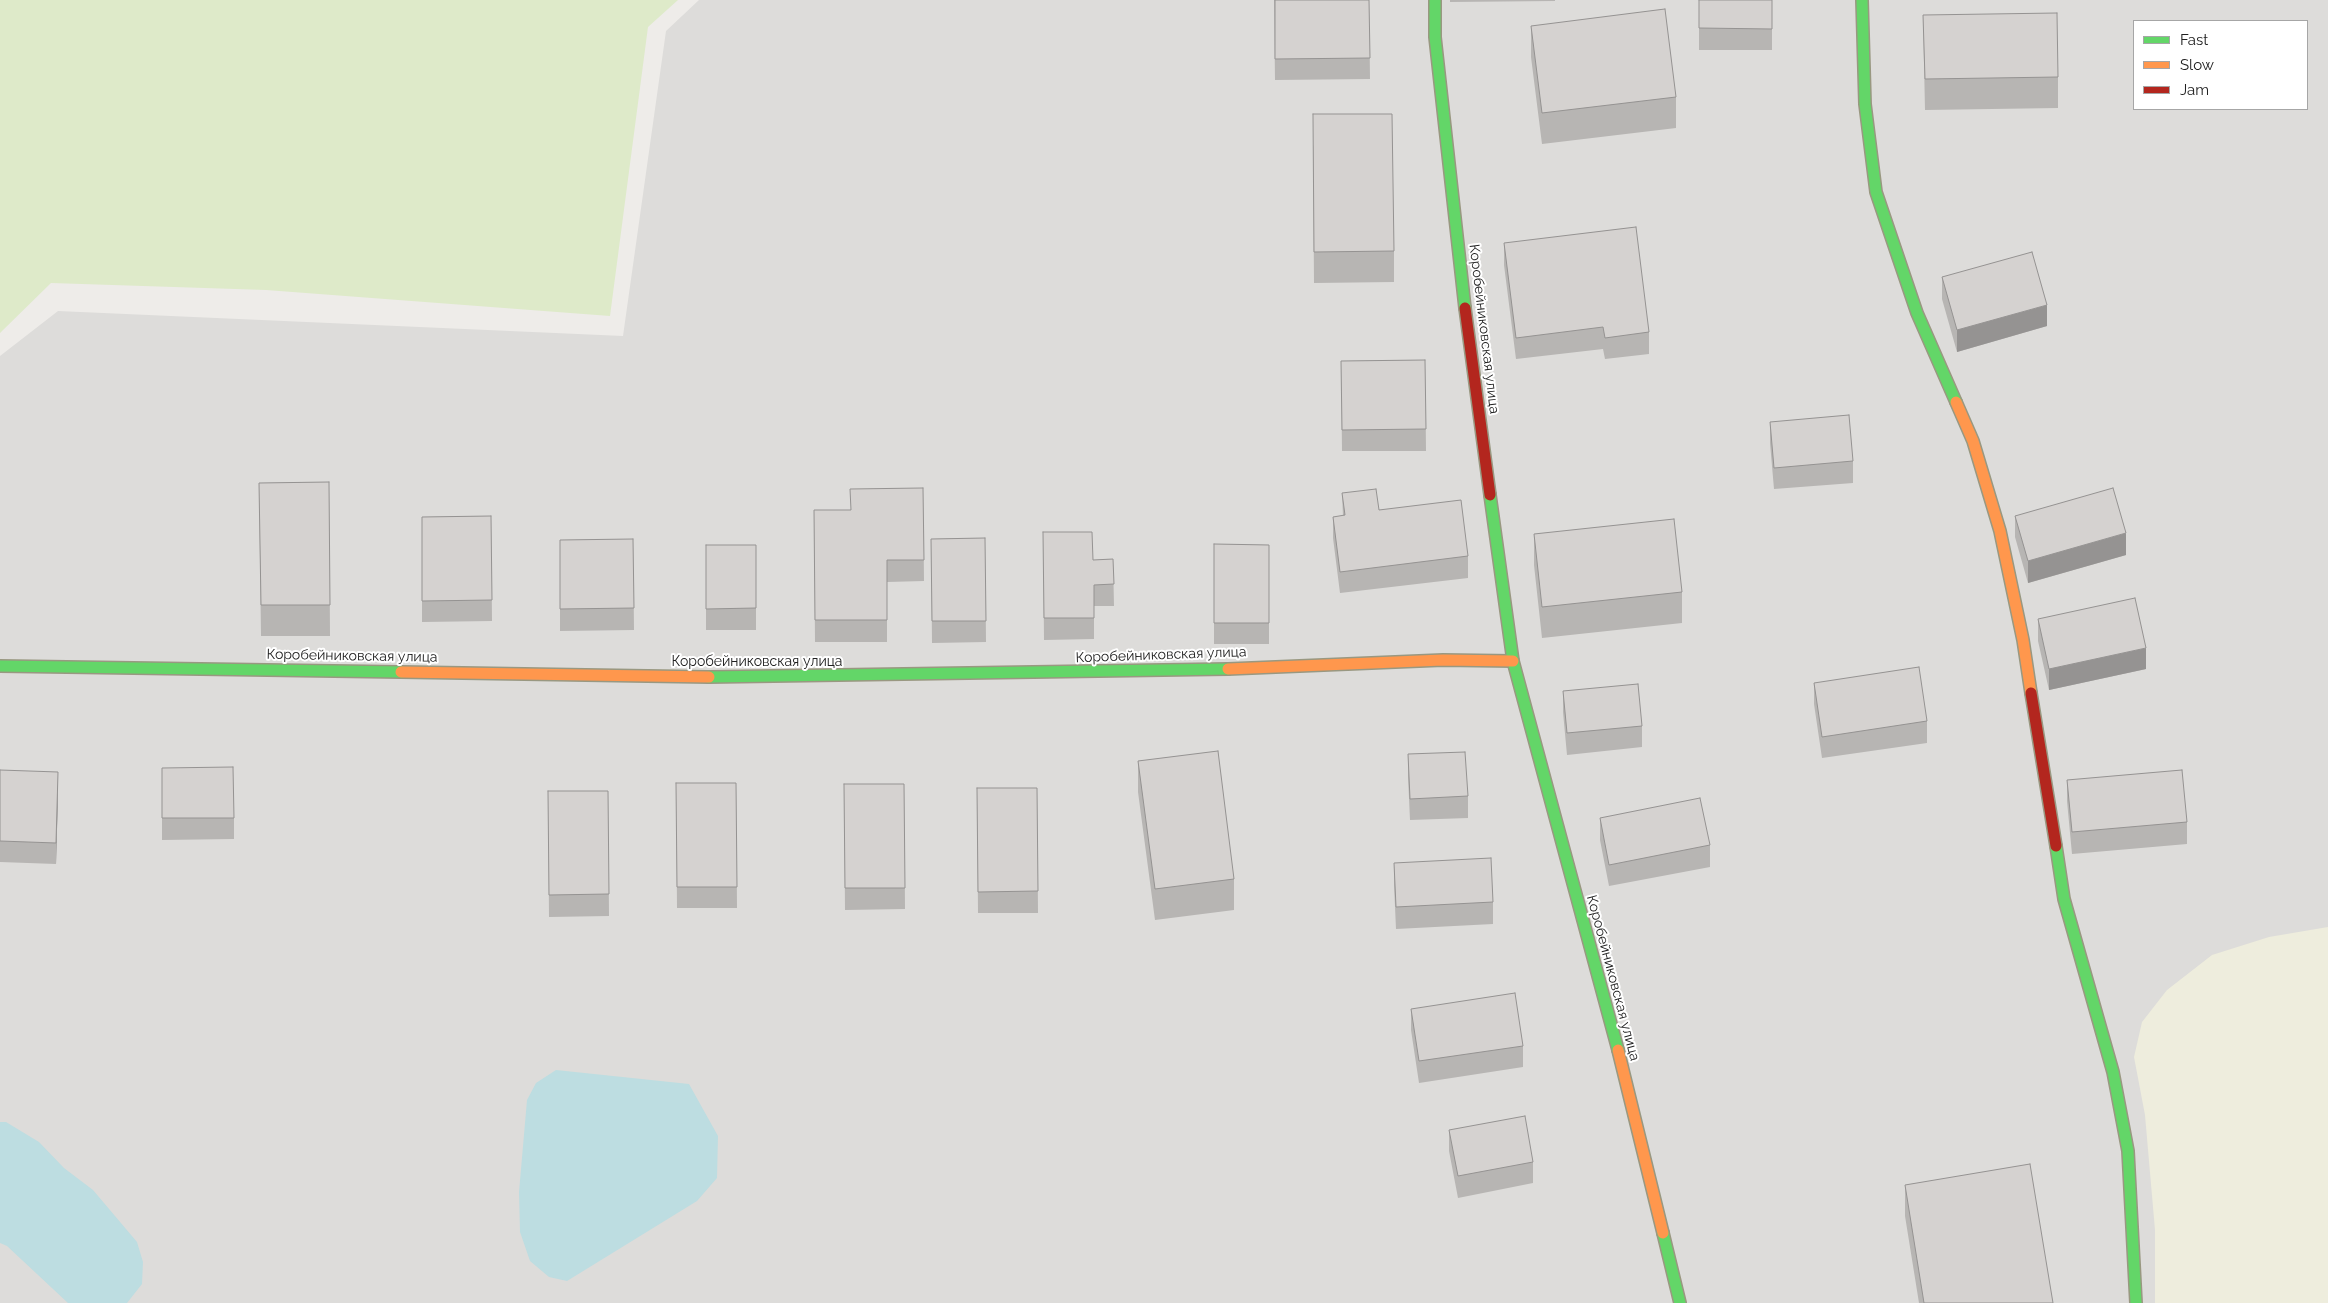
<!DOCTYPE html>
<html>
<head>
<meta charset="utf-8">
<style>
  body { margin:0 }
  #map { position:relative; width:2328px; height:1303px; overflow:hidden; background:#eeece9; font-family:Raleway,sans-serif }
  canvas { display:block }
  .legend { position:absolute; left:2133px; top:20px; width:175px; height:90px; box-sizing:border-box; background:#fff; border:1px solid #a6a6a6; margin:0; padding:6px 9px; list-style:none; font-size:15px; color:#202020 }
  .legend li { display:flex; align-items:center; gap:10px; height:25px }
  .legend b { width:25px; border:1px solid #a6a6a6 }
</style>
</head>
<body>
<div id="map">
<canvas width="2328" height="1303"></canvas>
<ul class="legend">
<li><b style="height:6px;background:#63d668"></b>Fast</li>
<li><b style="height:6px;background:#ff974d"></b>Slow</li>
<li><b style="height:6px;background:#b3261e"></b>Jam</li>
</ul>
</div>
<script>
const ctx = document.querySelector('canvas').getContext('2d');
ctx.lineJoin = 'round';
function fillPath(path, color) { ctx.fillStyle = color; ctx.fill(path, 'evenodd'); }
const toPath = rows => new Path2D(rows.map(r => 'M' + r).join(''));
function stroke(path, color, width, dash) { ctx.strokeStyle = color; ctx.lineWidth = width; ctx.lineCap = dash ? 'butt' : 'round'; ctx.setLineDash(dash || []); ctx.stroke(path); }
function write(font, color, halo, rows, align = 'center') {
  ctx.font = font + ' Raleway,sans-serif'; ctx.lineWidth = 4; ctx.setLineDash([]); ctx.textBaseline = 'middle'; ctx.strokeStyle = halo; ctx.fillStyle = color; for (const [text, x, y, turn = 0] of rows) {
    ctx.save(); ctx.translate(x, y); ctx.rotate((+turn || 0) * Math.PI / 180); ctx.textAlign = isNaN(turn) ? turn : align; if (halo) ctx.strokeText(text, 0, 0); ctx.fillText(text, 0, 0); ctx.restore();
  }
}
const residential = toPath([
  [699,0,2328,0,2328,947,2158,1303,0,1303,0,356,58,311,623,336,666,31],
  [2134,21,2307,21,2307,109,2134,109]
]);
const farmland = toPath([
  [2328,927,2328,1303,2155,1303,2155,1230,2145,1115,2134,1057,2142,1022,2167,990,2212,955,2269,937]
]);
const grass = toPath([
  [0,0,678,0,648,27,610,316,266,290,51,283,0,333]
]);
const water = toPath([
  [556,1070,689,1084,718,1136,717,1178,697,1201,567,1281,549,1277,530,1261,520,1232,519,1192,527,1100,536,1083],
  [0,1122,6,1122,39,1142,64,1168,93,1190,137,1242,143,1262,142,1284,127,1303,68,1303,7,1246,0,1243]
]);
const fast = toPath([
  [1435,0,1435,37,1465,308],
  [1862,0,1865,104,1876,192,1917,313,1956,402],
  [1490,495,1513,661,1618,1050],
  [0,666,401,672],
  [709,677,1228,669],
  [2056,846,2064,899,2113,1072,2128,1151,2136,1303],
  [1663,1233,1680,1303]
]);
const slow = toPath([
  [1956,402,1973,441,2000,531,2023,640,2031,693],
  [1228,669,1443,660,1513,661],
  [401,672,709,677],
  [1618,1050,1663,1233]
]);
const jam = toPath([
  [1465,308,1490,495],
  [2031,693,2056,846]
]);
const wall = toPath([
  [1274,0,1369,0,1370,79,1275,80],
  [1450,0,1555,0,1555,1,1450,2],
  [1699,0,1772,0,1772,50,1699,50],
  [1923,15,2058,77,2058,108,1925,110],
  [1531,26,1676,97,1676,128,1542,144,1531,57],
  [1313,145,1394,251,1394,282,1314,283],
  [1504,243,1649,332,1649,354,1605,359,1603,349,1516,359,1504,265],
  [1942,277,2047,326,1957,352,1942,299],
  [1425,360,1426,451,1342,451,1341,361],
  [1770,422,1853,461,1853,483,1774,489,1770,443],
  [329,482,330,636,261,636,259,483],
  [923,488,924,581,887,582,887,642,815,642,814,510,850,510],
  [1342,493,1379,510,1468,556,1468,578,1340,593,1333,538,1333,517,1343,516],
  [491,516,492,621,422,622,422,517],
  [2015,516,2126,555,2028,583,2015,537],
  [1043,532,1093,560,1113,559,1114,606,1094,606,1094,639,1044,640],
  [1534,534,1682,592,1682,623,1542,638,1534,565],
  [985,538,986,642,932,643,931,539],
  [633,539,634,630,560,631,560,540],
  [1214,544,1269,545,1269,644,1214,644],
  [706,545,756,545,756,630,706,630],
  [2038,619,2146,669,2049,690,2038,641],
  [1814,683,1927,721,1927,743,1822,758,1814,704],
  [1563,691,1642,726,1642,747,1567,755,1563,712],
  [1408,754,1468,796,1468,818,1410,820,1408,776],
  [1138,761,1234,879,1234,910,1155,920,1138,792],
  [162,768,234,818,234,839,162,840],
  [0,770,58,794,56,864,0,862],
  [2067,780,2187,822,2187,844,2072,854,2067,801],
  [676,783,736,783,737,908,677,908],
  [844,784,904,784,905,909,845,910],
  [977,788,1037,788,1038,913,978,913],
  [548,791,608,791,609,916,549,917],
  [1600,818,1710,845,1710,867,1609,886,1600,840],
  [1394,863,1493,902,1493,924,1396,929,1394,884],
  [1411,1009,1523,1046,1523,1067,1419,1083,1411,1030],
  [1449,1130,1533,1162,1533,1183,1458,1198,1449,1151],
  [1905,1185,2053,1303,1919,1303,1905,1216]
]);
const shadedWall = toPath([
  [2047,305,2047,326,1957,352,1957,330],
  [2126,533,2126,555,2028,583,2028,561],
  [2146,648,2146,669,2049,690,2049,669],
  [58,772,58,794,56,864,56,843]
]);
const building = toPath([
  [1275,0,1369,0,1370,58,1275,59,1275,0],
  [1699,0,1772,0,1772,29,1699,28,1699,0],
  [1665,9,1676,97,1542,113,1531,26,1665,9],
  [2057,13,2058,77,1925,79,1923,15,2057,13],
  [1313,114,1392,114,1394,251,1314,252,1313,114],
  [1636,227,1649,332,1605,338,1603,327,1516,338,1504,243,1636,227],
  [2032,252,2047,305,1957,330,1942,277,2032,252],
  [1425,360,1426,429,1342,430,1341,361,1425,360],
  [1849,415,1853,461,1774,468,1770,422,1849,415],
  [329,482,330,605,261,605,259,483,329,482],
  [923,488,924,560,887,560,887,620,815,620,814,510,851,510,850,489,923,488],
  [2113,488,2126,533,2028,561,2015,516,2113,488],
  [1376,489,1379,510,1461,500,1468,556,1340,572,1333,517,1345,515,1342,493,1376,489],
  [491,516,492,600,422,601,422,517,491,516],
  [1674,519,1682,592,1542,607,1534,534,1674,519],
  [1043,532,1092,532,1093,560,1113,559,1114,584,1094,585,1094,618,1044,618,1043,532],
  [985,538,986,621,932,621,931,539,985,538],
  [633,539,634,608,560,609,560,540,633,539],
  [1214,544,1269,545,1269,623,1214,623,1214,544],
  [706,545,756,545,756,608,706,609,706,545],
  [2135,598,2146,648,2049,669,2038,619,2135,598],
  [1919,667,1927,721,1822,737,1814,683,1919,667],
  [1638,684,1642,726,1567,733,1563,691,1638,684],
  [1218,751,1234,879,1155,889,1138,761,1218,751],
  [1465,752,1468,796,1410,799,1408,754,1465,752],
  [233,767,234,818,162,818,162,768,233,767],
  [0,770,58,772,56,843,0,841,0,770],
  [2182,770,2187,822,2072,832,2067,780,2182,770],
  [676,783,736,783,737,887,677,887,676,783],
  [844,784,904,784,905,888,845,888,844,784],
  [977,788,1037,788,1038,891,978,892,977,788],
  [548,791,608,791,609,894,549,895,548,791],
  [1700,798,1710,845,1609,865,1600,818,1700,798],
  [1491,858,1493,902,1396,907,1394,863,1491,858],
  [1515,993,1523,1046,1419,1061,1411,1009,1515,993],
  [1525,1116,1533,1162,1458,1176,1449,1130,1525,1116],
  [2030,1164,2053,1303,1924,1303,1905,1185,2030,1164]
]);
const streetNames = [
  ["Коробейниковская улица",1484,329,83],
  ["Коробейниковская улица",1161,655,-2],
  ["Коробейниковская улица",352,656,1],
  ["Коробейниковская улица",757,662],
  ["Коробейниковская улица",1613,978,75]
];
fillPath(residential, '#dddcda');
fillPath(farmland, '#eeeddd');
fillPath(grass, '#deeac9');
fillPath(water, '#bddde1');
stroke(fast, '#999881', 14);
stroke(slow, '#999881', 14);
stroke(jam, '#999881', 14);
stroke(fast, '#63d668', 11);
stroke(slow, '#ff974d', 11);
stroke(jam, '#b3261e', 11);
fillPath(wall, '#b7b5b3');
fillPath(shadedWall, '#959392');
fillPath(building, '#d5d2d0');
stroke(building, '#959392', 1);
write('14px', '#202020', '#fff', streetNames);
</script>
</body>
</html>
